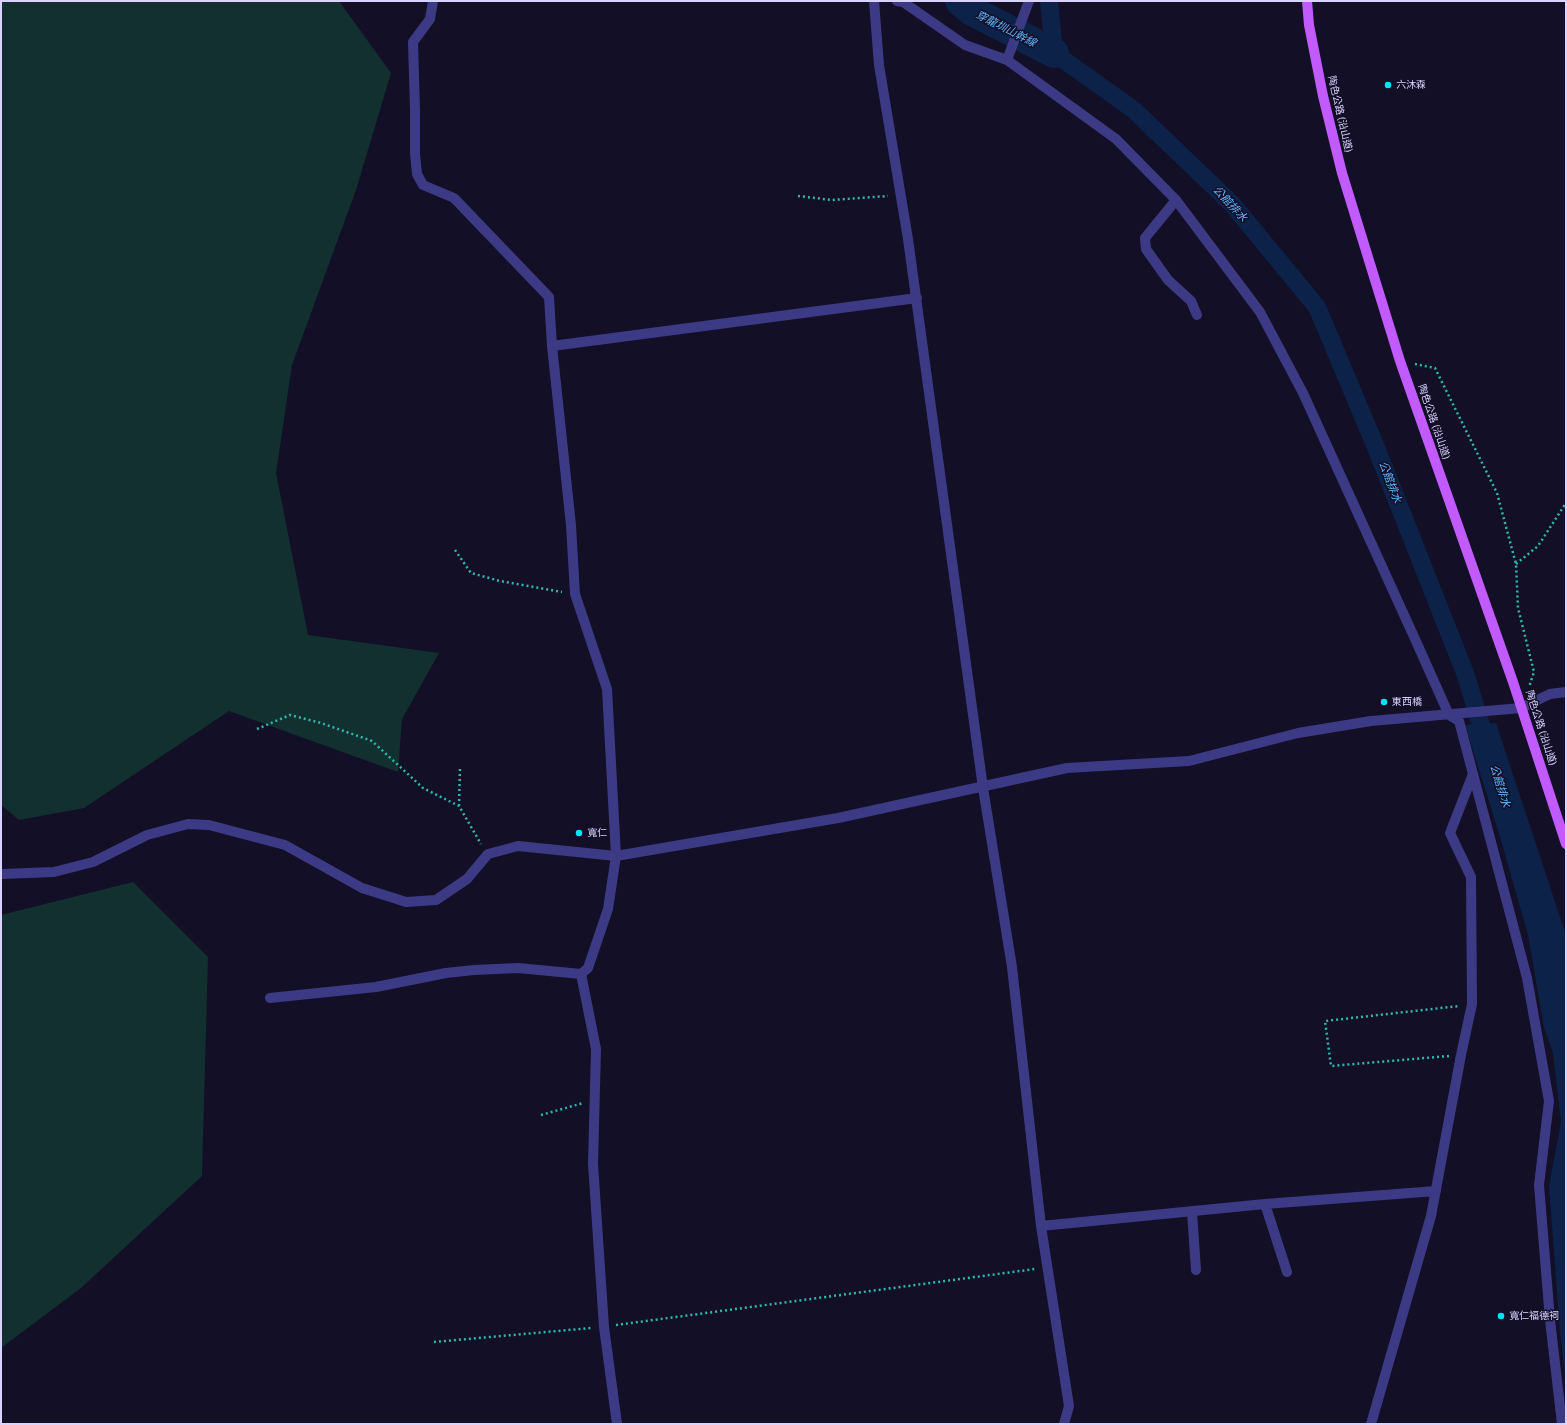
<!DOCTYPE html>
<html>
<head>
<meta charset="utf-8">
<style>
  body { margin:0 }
  #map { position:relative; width:1567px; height:1425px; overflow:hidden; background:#130f26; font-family:"Public Sans",sans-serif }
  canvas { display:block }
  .frame { position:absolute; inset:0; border:2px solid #d9d4ff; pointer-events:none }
</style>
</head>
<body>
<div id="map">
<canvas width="1567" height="1425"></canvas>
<div class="frame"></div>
</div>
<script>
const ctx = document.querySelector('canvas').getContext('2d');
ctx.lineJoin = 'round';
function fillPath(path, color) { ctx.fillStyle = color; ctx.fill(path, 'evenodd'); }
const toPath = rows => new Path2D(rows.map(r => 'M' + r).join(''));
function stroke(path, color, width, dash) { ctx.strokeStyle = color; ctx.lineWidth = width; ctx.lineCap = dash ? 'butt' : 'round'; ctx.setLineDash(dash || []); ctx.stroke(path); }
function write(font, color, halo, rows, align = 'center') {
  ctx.font = font + ' "Public Sans","Noto Sans TC",sans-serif'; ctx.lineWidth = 3; ctx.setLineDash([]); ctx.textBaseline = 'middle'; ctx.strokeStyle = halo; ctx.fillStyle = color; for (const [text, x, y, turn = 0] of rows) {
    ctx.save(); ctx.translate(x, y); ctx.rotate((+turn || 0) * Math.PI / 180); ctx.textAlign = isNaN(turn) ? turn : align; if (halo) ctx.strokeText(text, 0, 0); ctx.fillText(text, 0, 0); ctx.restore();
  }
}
const green = toPath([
  [1,1,339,1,391,73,356,190,292,365,276,473,308,635,439,653,402,719,398,772,229,711,84,808,19,820,1,805],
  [133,882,208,957,202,1176,81,1288,1,1348,1,915]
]);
const water = toPath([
  [1496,723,1566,935,1566,1383,1560,1333,1549,1186,1561,1122,1553,1053,1544,1028,1528,935,1499,834,1465,725]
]);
const canal = toPath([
  [1049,1,1054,53,1134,110,1232,204,1317,307,1375,445,1465,673,1488,748]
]);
const river = toPath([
  [960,1,972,11,1054,53]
]);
const path = toPath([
  [798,196,832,200,888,196],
  [1415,364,1435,368,1497,493,1516,564,1518,608,1534,672,1529,687],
  [455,550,471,573,500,581,562,592],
  [1516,564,1538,546,1566,503],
  [257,729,290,715,321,723,372,741,423,788,459,806,481,844],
  [459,806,460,767],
  [1449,1056,1331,1066,1325,1021,1459,1006],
  [541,1115,583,1103],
  [616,1325,1035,1269],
  [434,1342,591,1328]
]);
const minor = toPath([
  [433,1,430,19,413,42,415,110,415,154,417,174,423,185,454,198,549,297,552,346,917,298],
  [874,1,879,65,908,239,983,788,1012,967,1041,1226,1069,1406,1064,1424],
  [897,1,903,2,965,45,1007,60,1116,139,1176,200,1260,312,1303,393,1415,639,1449,715,1459,721,1527,978,1549,1101,1539,1185,1550,1320,1562,1424],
  [1007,60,1029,1],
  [1176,200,1145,238,1146,249,1168,280,1191,301,1197,315],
  [1,874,54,872,93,862,147,835,188,824,209,825,285,845,362,888,406,902,436,900,467,879,488,854,518,846,616,856,838,818,1067,768,1189,761,1298,733,1371,721,1521,708,1550,694,1566,692],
  [581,974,596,1049,593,1164,604,1327,617,1424],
  [270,998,376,987,446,973,474,970,518,968,581,974,588,968,608,909,616,856,607,689,575,594,571,525,552,346],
  [1265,1204,1287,1272],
  [1192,1212,1196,1270],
  [1041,1226,1265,1204,1436,1191],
  [1371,1424,1431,1216,1461,1055,1472,1004,1471,877,1450,833,1473,774]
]);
const major = toPath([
  [1307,1,1309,25,1323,96,1342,173,1400,361,1513,682,1566,844]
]);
const markers = [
  [1388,85,4,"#00e5ff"],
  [1384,702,4,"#00e5ff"],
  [579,833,4,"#00e5ff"],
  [1501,1316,4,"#00e5ff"]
];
const poiNames = [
  ["六沐森",1396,85],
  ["東西橋",1392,702],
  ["寬仁",587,833],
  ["寬仁福德祠",1509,1316]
];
const streetNames = [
  ["陶色公路 (沿山道)",1340,114,77],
  ["陶色公路 (沿山道)",1434,422,71],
  ["陶色公路 (沿山道)",1541,728,72]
];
const waterNames = [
  ["穿龍圳山幹線",1006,29,27],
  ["公館排水",1230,204,47],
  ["公館排水",1390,482,69],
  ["公館排水",1500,786,73]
];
fillPath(green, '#12302f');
fillPath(water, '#0c2248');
stroke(canal, '#0c2248', 18);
stroke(river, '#0c2248', 30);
stroke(path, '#2fb8b0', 2.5, [2, 3]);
stroke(minor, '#3d3a85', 10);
stroke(major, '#c25bff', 10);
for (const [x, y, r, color] of markers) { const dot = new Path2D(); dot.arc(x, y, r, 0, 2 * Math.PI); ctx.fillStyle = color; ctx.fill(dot); stroke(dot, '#130f26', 1.5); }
write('10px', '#d9d4ff', '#130f26', poiNames, 'left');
write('10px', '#d9d4ff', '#130f26', streetNames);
write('italic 11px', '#62b6ff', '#130f26', waterNames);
</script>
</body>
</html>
